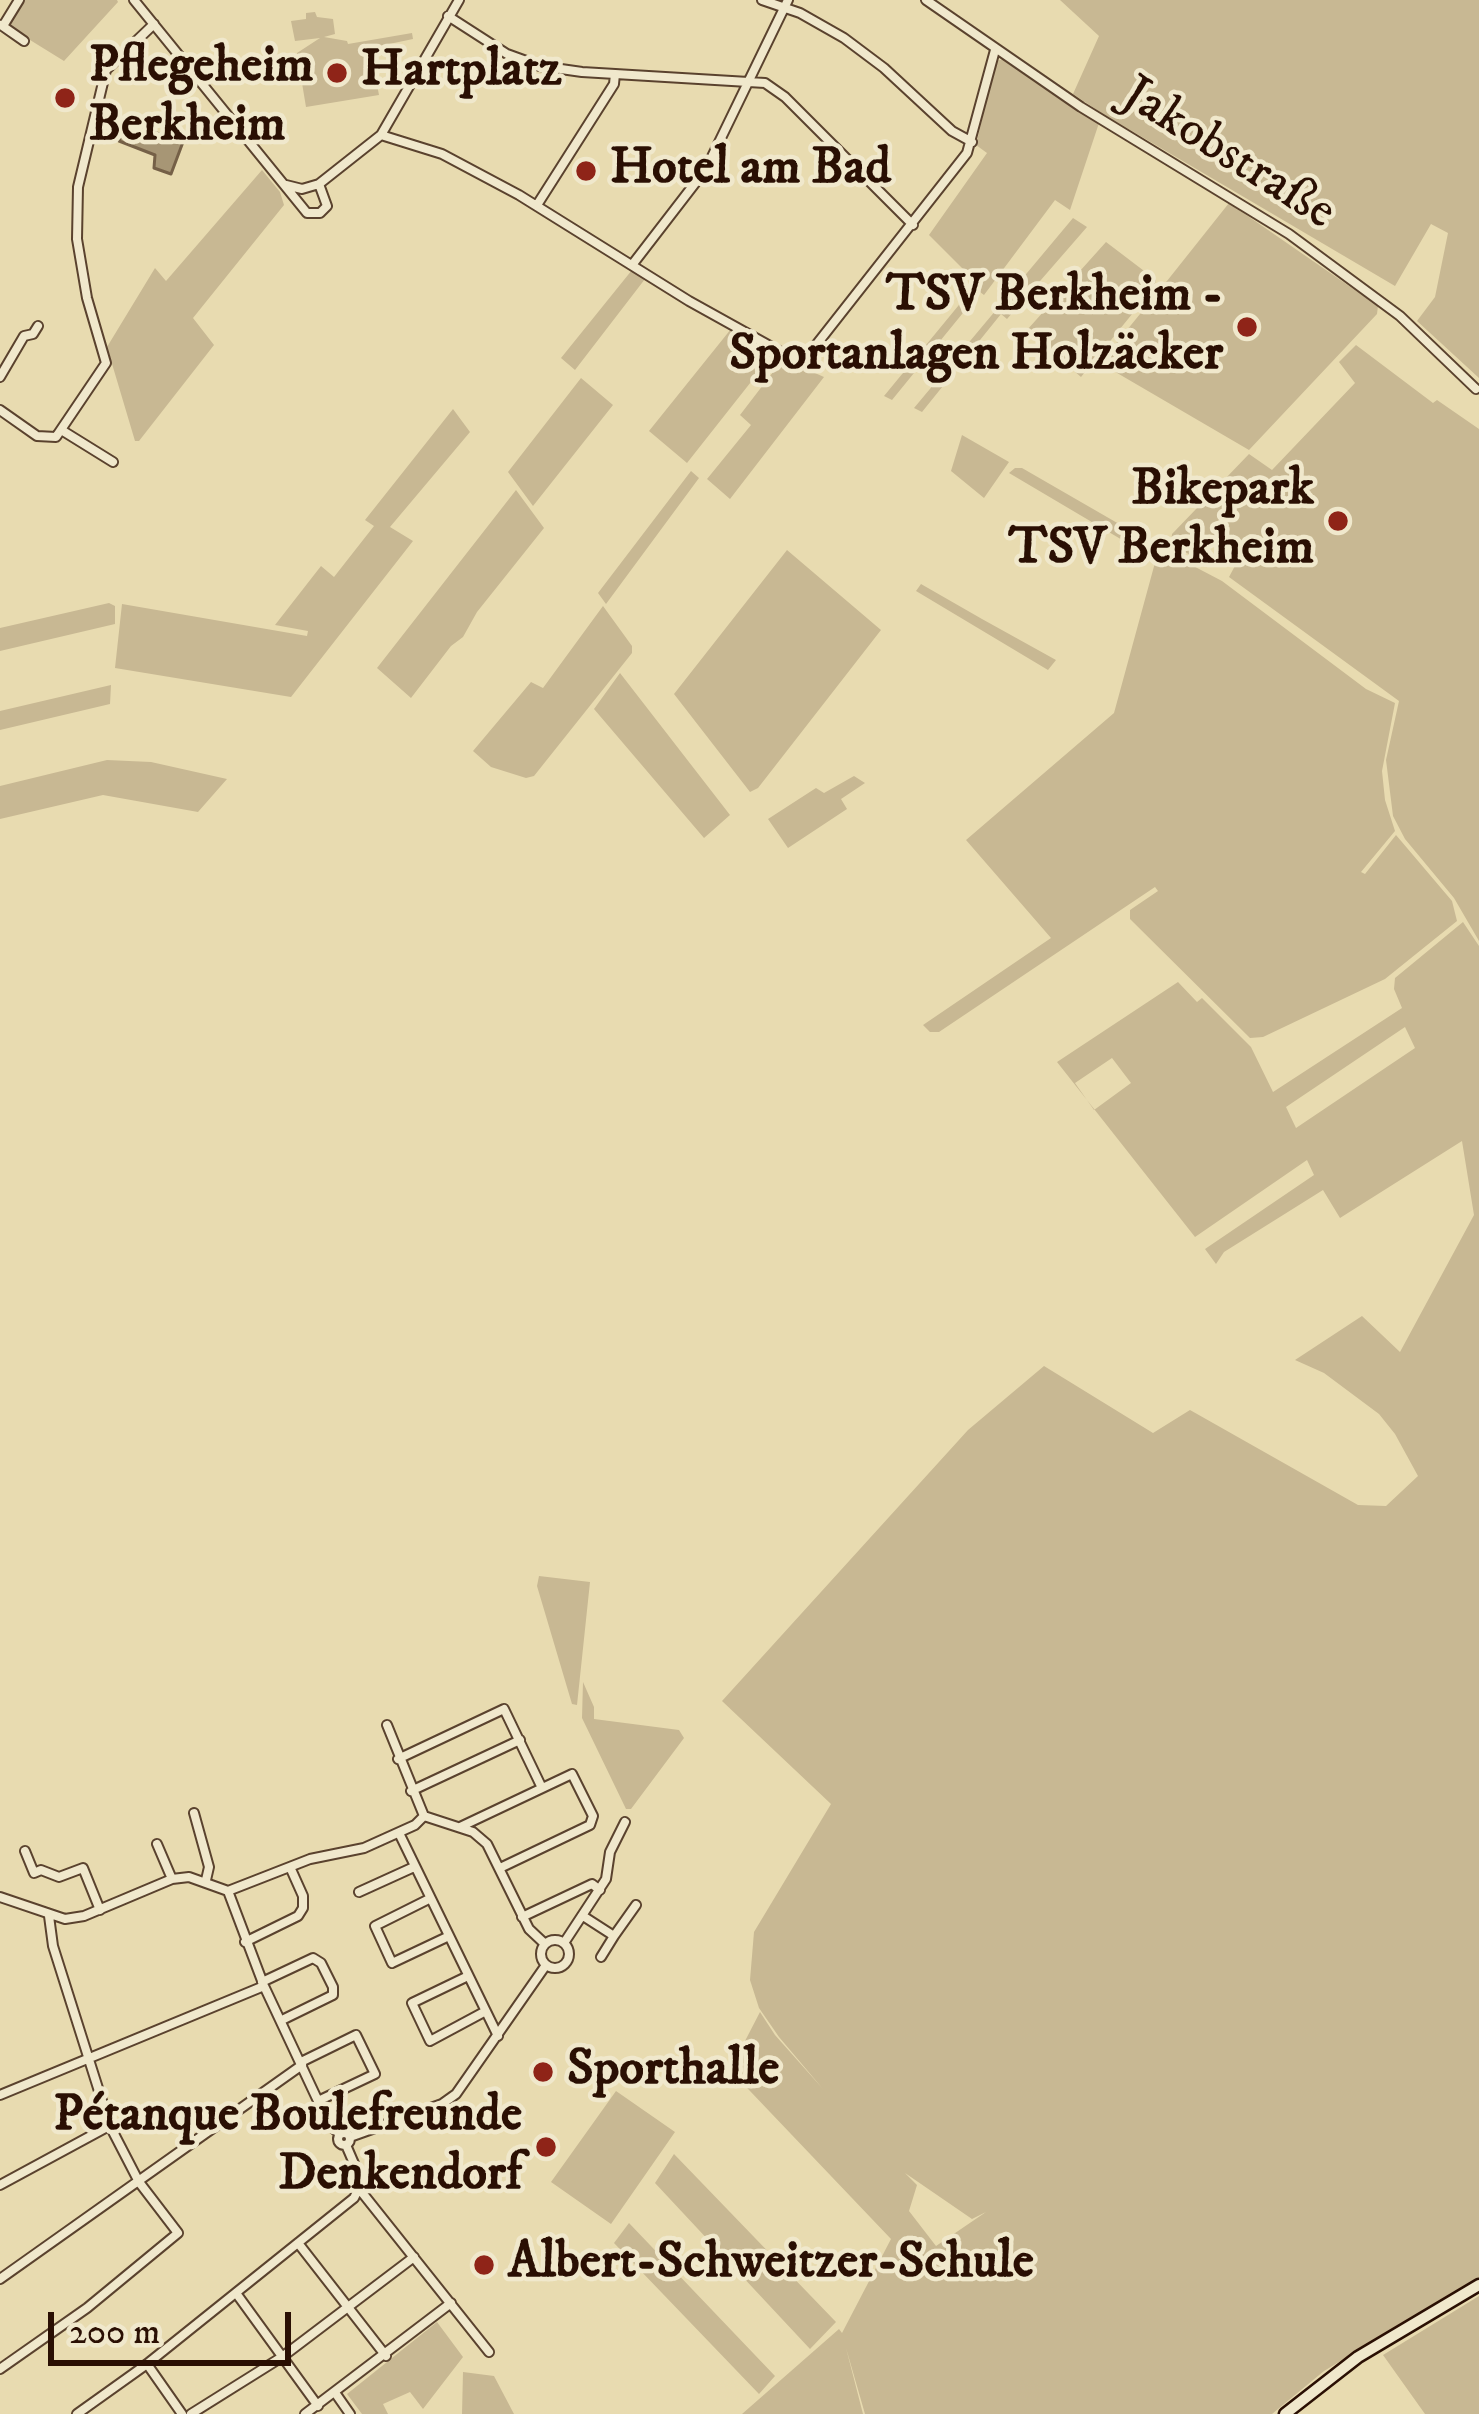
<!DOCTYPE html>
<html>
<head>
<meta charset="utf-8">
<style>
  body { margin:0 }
  #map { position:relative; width:1479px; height:2414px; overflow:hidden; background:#e8dbb0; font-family:"IM FELL DW Pica",serif }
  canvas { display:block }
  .scale { position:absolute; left:48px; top:2312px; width:243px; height:54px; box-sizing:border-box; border:6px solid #2a0f03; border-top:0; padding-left:15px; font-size:36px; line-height:42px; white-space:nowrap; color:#2a0f03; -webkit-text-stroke:9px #f0e8cc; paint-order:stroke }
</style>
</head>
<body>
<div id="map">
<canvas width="1479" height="2414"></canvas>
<div class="scale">200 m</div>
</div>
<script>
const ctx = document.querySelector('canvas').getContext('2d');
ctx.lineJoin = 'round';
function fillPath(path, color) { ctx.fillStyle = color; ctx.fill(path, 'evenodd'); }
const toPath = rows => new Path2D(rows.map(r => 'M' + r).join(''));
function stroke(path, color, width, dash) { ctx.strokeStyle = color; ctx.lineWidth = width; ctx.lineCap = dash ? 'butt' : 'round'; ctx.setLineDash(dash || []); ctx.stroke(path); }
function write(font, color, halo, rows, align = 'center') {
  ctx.font = font + ' "IM FELL DW Pica",serif'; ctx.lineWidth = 9; ctx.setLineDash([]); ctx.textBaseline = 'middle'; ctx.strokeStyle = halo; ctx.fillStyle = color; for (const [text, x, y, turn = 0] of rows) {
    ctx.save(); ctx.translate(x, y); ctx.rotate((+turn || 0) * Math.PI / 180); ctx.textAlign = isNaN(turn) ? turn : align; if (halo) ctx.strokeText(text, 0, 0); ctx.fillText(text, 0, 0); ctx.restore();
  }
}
const green = toPath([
  [22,0,117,0,118,2,64,61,9,27],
  [1060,0,1479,0,1479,378,1417,321,1435,297,1448,233,1431,224,1395,286,1103,114,1073,94,1099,36],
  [315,12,317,17,333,19,335,34,324,37,347,41,348,44,412,33,413,39,370,48,379,95,306,107,297,53,320,38,295,41,291,21,306,19,306,13],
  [1003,59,1099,123,1070,210,1055,200,984,295,980,292,892,400,884,396,977,283,929,235,987,153,976,145,996,61],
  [262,170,280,192,284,205,193,318,214,345,139,441,135,441,107,347,155,268,166,281],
  [1229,203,1378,306,1377,314,1249,450,1100,363,1149,303,1158,299,1163,286],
  [1073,218,1087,227,1007,319,1001,314,922,412,914,408],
  [1106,242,1156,280,1154,287,1081,377,1027,330],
  [632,270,645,279,575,370,561,358],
  [731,329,773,354,687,463,649,431],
  [1356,345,1433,403,1437,400,1479,429,1479,941,1454,898,1405,839,1393,816,1386,760,1399,701,1229,577,1244,549,1254,539,1250,534,1234,553,1211,539,1194,557,1171,544,1172,534,1249,454,1272,470,1355,383,1339,362],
  [783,359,824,377,730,499,707,479,751,425,740,415],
  [581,378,613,405,533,506,508,472],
  [453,409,470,432,390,527,413,541,291,697,115,668,122,604,307,636,308,631,275,625,321,566,334,577,374,526,365,520],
  [962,435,1009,462,984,498,951,471],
  [1015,468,1022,468,1152,543,1151,557,1009,473],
  [691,471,699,478,606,604,598,593],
  [516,490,544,528,477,612,463,637,451,646,411,698,377,668],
  [1159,548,1222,581,1366,689,1395,703,1382,771,1385,800,1395,831,1361,872,1365,874,1396,835,1452,901,1457,921,1385,979,1263,1037,1250,1038,1130,919,1130,910,1158,891,1155,887,939,1032,930,1032,923,1025,1051,938,966,840,1114,713],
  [787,550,881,630,758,788,750,792,674,694],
  [921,584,982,619,1056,660,1048,670,916,591],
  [109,603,115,606,115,624,0,651,0,628],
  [603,606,632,646,632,653,534,776,526,778,491,767,473,751,531,682,543,688],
  [620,673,730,815,704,838,594,709],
  [111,685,110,704,0,730,0,711],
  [107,760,151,762,227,779,198,812,103,795,0,819,0,786],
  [854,776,865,783,841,799,847,809,788,848,768,819,816,788,824,793],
  [1463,922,1479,946,1479,2278,1324,2371,1272,2414,865,2414,846,2348,863,2414,742,2414,839,2329,842,2333,891,2239,730,2070,760,2012,775,2035,823,2089,779,2037,759,2008,750,1980,754,1932,831,1804,722,1701,968,1430,1044,1366,1153,1433,1190,1410,1358,1505,1386,1506,1418,1476,1395,1434,1379,1414,1324,1373,1295,1360,1362,1316,1400,1352,1474,1215,1462,1141,1340,1218,1323,1190,1224,1252,1216,1264,1205,1249,1314,1175,1307,1160,1195,1237,1057,1062,1178,982,1197,1002,1202,998,1251,1047,1273,1092,1402,1008,1394,989,1395,978],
  [1405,1027,1415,1048,1296,1128,1286,1107],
  [1112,1058,1131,1083,1094,1110,1075,1083],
  [905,2173,972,2219,986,2212,936,2246,909,2211,917,2185],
  [539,1576,590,1582,577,1705,572,1704,537,1586],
  [583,1682,594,1707,594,1719,679,1730,684,1738,631,1809,626,1809,582,1718],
  [616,2091,675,2132,611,2224,551,2182],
  [674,2154,836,2322,810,2349,655,2183],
  [629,2223,775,2376,759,2394,614,2243],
  [1479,2296,1479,2414,1425,2414,1383,2355],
  [437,2322,463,2357,423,2409,410,2392,383,2404,388,2414,362,2414,347,2394],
  [463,2372,494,2376,514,2414,462,2414]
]);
const water = toPath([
  [127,118,146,125,145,129,183,142,171,174,154,168,155,155,119,141,127,118]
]);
const minor = toPath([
  [134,0,307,213,320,213,327,206,319,184],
  [762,0,800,13,844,38,884,68,952,131,972,142],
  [926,0,1081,107,1289,234,1400,316,1476,389],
  [448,16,507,54,540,66,582,72,765,83,785,97,913,225],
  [1,25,24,41],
  [3,26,19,0],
  [381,135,442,154,519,195,689,301,797,361,809,354,967,153,995,50],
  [286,185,302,189,319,184,381,135,459,0],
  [537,205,614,84,615,74],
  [632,265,706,169,788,0],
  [0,377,24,336,33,334,38,326],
  [0,410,37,436,56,437,106,363,87,298,77,239,78,187,106,70,154,24],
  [63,431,113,462],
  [387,1725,424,1816],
  [398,1759,504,1709,542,1788],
  [411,1791,520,1740],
  [194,1813,209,1867,206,1880],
  [424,1816,473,1832,487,1844,529,1929,545,1944],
  [460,1827,572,1774,593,1816,590,1825,500,1868],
  [399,1833,498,2036],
  [157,1844,172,1879],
  [25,1851,34,1873,41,1870,59,1877,83,1868,100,1910],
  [228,1891,264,1986,318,2101,333,2128,340,2134],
  [359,1892,414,1867],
  [0,1897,65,1919,84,1916,172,1879,189,1877,228,1891,310,1859,364,1848,415,1825,424,1816],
  [429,1899,375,1926,392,1963,447,1937],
  [583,1916,614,1936,636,1905],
  [522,1917,592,1884,600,1890],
  '541 1954a14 14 0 1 1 28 0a14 14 0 1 1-28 0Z',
  [245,1942,298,1916,303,1908,303,1896,290,1867],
  [564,1943,606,1879,610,1852,625,1822],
  [601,1957,614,1936],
  [466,1977,412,2003,430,2041,484,2012],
  [262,1982,313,1958,321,1963,333,1987,333,1995,282,2020],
  [301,2062,356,2035,375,2074,318,2101],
  [0,2095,264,1986],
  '338 2139a6 6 0 1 1 12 0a6 6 0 1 1-12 0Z',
  [350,2137,442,2104,456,2094,546,1965],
  [0,2185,109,2126],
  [360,2190,489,2352],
  [298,2243,386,2356],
  [0,2279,302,2065],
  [236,2293,318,2406],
  [147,2364,182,2414],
  [0,2369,87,2308,178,2233,139,2182,110,2126,53,1946,49,1916],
  [336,2394,350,2414],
  [77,2414,147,2364,354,2198,362,2182,346,2145],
  [191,2414,282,2357,414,2257],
  [305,2414,451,2303]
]);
const secondary = toPath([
  [1285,2414,1358,2357,1479,2285]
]);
const markers = [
  [337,73,12,"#8f2418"],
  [65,98,12,"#8f2418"],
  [586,171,12,"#8f2418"],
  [1247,327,12,"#8f2418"],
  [1338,521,12,"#8f2418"],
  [543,2072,12,"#8f2418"],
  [546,2147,12,"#8f2418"],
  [484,2265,12,"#8f2418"]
];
const poiNames = [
  ["Pflegeheim",89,69],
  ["Berkheim",89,128],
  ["Hartplatz",361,73],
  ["Hotel am Bad",610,171],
  ["TSV Berkheim -",1223,298,"right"],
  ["Sportanlagen Holzäcker",1223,357,"right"],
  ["Bikepark",1314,492,"right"],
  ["TSV Berkheim",1314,551,"right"],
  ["Sporthalle",567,2072],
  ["Pétanque Boulefreunde",522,2118,"right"],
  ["Denkendorf",522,2177,"right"],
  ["Albert-Schweitzer-Schule",508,2265]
];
const streetNames = [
  ["Jakobstraße",1227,156,32]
];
fillPath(green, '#c8b893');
fillPath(water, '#a79675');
stroke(water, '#756047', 3);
stroke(minor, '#5a422e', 12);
stroke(secondary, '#2a0f03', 15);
stroke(minor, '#f0e8cc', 8);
stroke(secondary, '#f0e8cc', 10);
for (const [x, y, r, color] of markers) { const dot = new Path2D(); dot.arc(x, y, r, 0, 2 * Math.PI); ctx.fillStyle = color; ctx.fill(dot); stroke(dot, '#f0e8cc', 4.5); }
write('bold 51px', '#2a0f03', '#f0e8cc', poiNames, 'left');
write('51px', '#2a0f03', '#f0e8cc', streetNames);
</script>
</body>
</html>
